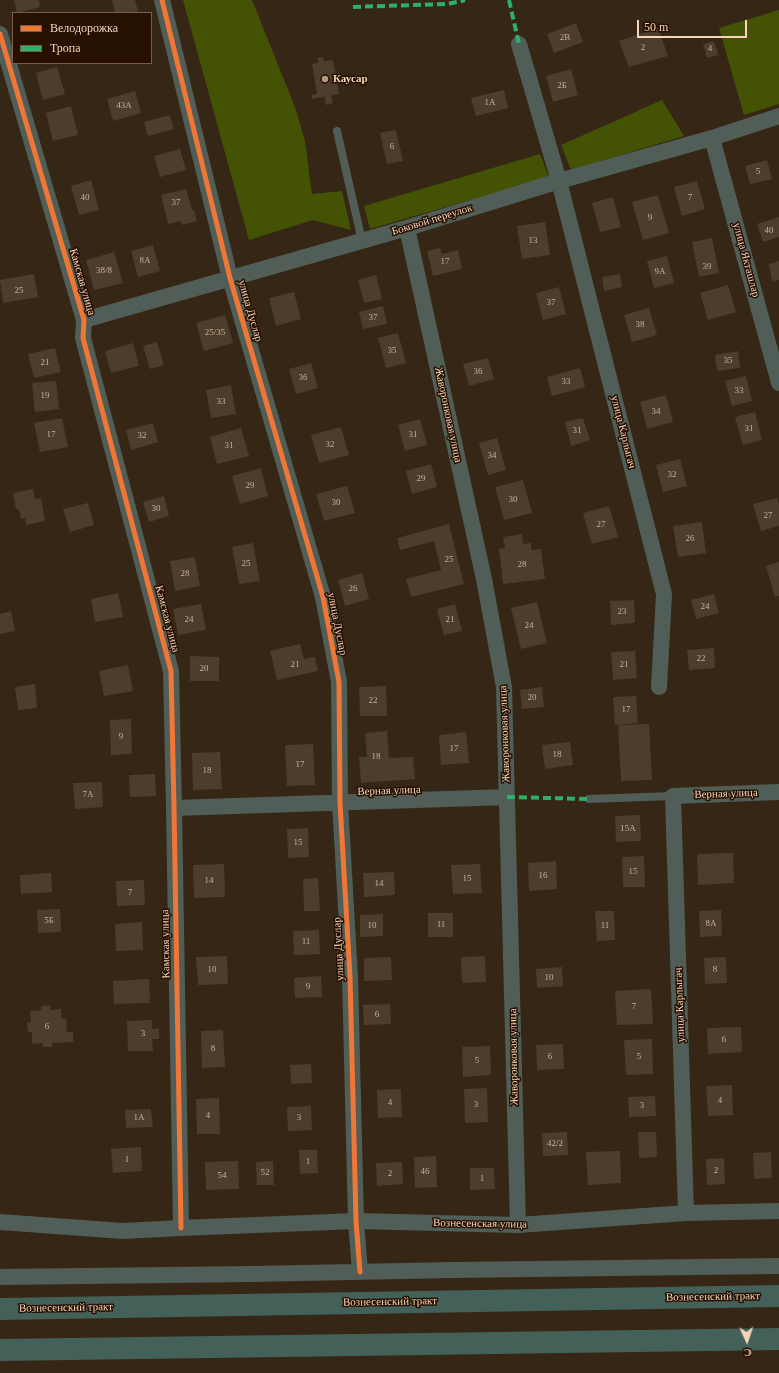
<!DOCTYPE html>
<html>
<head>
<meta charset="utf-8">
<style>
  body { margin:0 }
  #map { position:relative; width:779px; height:1373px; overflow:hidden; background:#362615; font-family:"Times New Roman",serif }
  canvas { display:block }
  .legend { position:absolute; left:12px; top:12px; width:140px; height:52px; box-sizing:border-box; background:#261000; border:1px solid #795f4b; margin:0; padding:5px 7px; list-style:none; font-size:12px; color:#f6d6bb }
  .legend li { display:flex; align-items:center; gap:8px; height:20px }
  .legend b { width:20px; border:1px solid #795f4b }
  .north { position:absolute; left:727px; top:1321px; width:40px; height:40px; -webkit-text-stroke:3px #261000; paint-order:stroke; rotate:177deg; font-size:11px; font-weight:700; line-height:16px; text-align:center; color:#f6d6bb }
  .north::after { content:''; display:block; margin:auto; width:14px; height:18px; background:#f6d6bb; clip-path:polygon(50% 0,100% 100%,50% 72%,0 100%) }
  .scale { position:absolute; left:637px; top:20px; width:110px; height:18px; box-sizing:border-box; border:2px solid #f6d6bb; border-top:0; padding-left:5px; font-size:12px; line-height:14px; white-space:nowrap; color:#f6d6bb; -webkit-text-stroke:3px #261000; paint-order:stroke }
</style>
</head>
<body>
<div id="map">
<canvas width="779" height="1373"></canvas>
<ul class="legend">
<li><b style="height:5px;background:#f07635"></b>Велодорожка</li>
<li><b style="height:5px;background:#2db169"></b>Тропа</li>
</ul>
<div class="north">С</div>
<div class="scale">50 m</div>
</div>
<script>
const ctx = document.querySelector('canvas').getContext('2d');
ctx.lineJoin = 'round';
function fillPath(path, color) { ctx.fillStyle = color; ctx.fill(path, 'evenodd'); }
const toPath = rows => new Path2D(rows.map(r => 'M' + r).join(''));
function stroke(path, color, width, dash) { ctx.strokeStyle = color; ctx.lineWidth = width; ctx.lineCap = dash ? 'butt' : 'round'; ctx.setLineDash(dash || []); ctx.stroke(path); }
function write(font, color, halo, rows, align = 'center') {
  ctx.font = font + ' "Times New Roman",serif'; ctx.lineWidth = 3; ctx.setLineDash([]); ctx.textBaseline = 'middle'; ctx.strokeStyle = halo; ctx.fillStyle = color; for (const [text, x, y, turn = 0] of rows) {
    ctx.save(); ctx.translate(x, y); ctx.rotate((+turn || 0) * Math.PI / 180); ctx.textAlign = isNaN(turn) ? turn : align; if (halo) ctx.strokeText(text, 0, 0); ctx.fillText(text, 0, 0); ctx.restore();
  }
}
const green = toPath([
  [183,0,252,0,295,107,305,141,312,194,342,191,351,230,313,220,249,240],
  [779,10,779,104,744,115,719,28],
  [662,100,684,136,571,170,561,145],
  [540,154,549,177,370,229,364,206]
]);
const building = toPath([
  [14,0,39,0,40,7,17,13],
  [112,0,135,0,138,11,130,13,115,13],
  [576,23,583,42,554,53,547,34],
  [658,28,668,56,629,67,619,41],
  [714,41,718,55,707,58,703,44],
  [323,57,324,61,333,60,339,94,331,95,333,103,326,105,325,97,312,99,311,95,317,94,312,64,319,62,317,58],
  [57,67,65,94,43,100,36,73],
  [571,69,578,95,553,102,546,76],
  [504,90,508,108,476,116,471,98],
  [135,91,141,113,113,121,107,99],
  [71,106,78,135,53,141,46,113],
  [170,115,174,129,148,136,144,122],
  [396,130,403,161,387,164,380,133],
  [180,149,186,170,160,177,154,156],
  [767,160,772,179,750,184,745,166],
  [91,180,99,210,79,215,71,186],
  [697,181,705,209,682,216,674,187],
  [186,189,192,210,194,210,197,221,182,225,181,221,168,224,161,195],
  [658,195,669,233,643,240,632,202],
  [613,197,621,227,600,232,592,203],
  [779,217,779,237,763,242,757,224],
  [545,222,550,255,522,259,517,226],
  [712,238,719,273,699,277,692,242],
  [153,245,160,271,138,277,131,251],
  [440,248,442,254,458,250,462,269,433,276,427,251],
  [114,252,123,283,94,290,86,260],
  [667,256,674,283,654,288,647,261],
  [779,261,779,280,772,281,769,264],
  [34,274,38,297,3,303,0,280],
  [620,274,622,287,604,291,602,277],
  [376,275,382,299,364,303,358,280],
  [728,285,736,312,708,320,700,293],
  [559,287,566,314,543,320,536,293],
  [294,292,301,319,276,326,269,298],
  [383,306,387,324,363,329,359,312],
  [649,308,657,335,632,342,624,315],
  [225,315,233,343,204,351,196,323],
  [398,333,406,363,386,368,378,338],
  [157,342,164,365,150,369,143,346],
  [133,343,139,366,111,373,105,351],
  [55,348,61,372,34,378,28,354],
  [738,351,740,368,717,371,715,355],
  [488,358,494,379,469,386,463,364],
  [311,363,318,388,296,394,289,369],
  [580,368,585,387,552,396,547,377],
  [746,376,752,401,732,406,725,381],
  [56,381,59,409,35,412,32,383],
  [231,385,236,414,211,418,206,390],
  [666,395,673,422,647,429,640,402],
  [755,412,762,440,743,445,735,417],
  [62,418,68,447,40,452,34,423],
  [583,418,590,440,571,446,565,422],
  [420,419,427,445,405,451,398,425],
  [153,423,158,442,131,450,126,430],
  [341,427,349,455,319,463,311,435],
  [241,428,249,456,217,464,210,437],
  [497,438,506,470,488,475,479,443],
  [680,459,687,486,663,492,656,465],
  [431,464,437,487,412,494,406,471],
  [261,468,268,496,240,504,232,476],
  [523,480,532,513,504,520,495,487],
  [347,486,355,513,324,521,316,494],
  [33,489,35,499,41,498,45,521,26,525,25,518,21,519,19,509,16,509,13,493],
  [164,496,169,516,149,522,143,502],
  [777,498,779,505,779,526,761,531,753,504],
  [88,503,94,525,70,532,63,509],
  [609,506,618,537,592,544,583,513],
  [702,522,706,553,678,557,673,526],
  [449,524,464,584,411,597,406,579,441,570,434,541,400,550,397,538],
  [522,534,523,544,531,543,531,550,541,549,545,579,503,584,499,549,505,548,503,537],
  [253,543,260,581,239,584,232,547],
  [195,557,200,586,175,591,170,561],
  [779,562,779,596,775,597,766,566],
  [362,573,369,599,345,606,338,580],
  [118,593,123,617,95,622,91,599],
  [714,594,719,613,696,619,691,600],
  [634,600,635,623,611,625,610,601],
  [537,602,547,643,521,649,511,608],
  [201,604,206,630,178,635,173,609],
  [455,604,462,631,444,635,437,609],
  [11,611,15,631,0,634,0,614],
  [300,644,304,659,315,657,318,671,277,680,270,651],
  [714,648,715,668,689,670,687,650],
  [635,651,637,678,613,680,611,652],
  [190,656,219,657,219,681,190,681],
  [128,665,133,691,104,696,99,671],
  [35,684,37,708,18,710,15,687],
  [386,686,387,716,360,716,359,687],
  [542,687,544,707,522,709,520,690],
  [636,696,638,723,615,725,613,697],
  [131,719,132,754,111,755,110,720],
  [649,724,652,780,621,781,618,725],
  [387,731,389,758,413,757,415,779,361,783,359,757,367,757,365,733],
  [466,732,469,763,441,765,439,735],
  [570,742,573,765,545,769,542,745],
  [313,744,315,785,287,786,285,745],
  [220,752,222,789,193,790,192,753],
  [155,774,156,796,130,797,129,775],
  [102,782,103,807,75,809,73,783],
  [640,815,641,841,616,842,615,816],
  [308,828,309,857,288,858,287,829],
  [733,853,734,883,698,885,697,854],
  [644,856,645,887,623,887,622,857],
  [556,861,557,889,529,891,528,863],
  [224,864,225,897,194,898,193,865],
  [480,864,482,893,453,894,451,865],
  [394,872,395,895,364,897,363,873],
  [51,873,52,892,21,894,20,875],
  [318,878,320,911,304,911,303,879],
  [144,880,145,905,117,906,116,881],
  [60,909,61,932,38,933,37,910],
  [721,910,722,936,700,937,699,911],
  [595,911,614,911,615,940,597,941],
  [428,913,453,913,453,937,428,937],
  [383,914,383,936,360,937,360,915],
  [142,922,143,950,116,951,115,924],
  [319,930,320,954,294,955,293,931],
  [227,956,228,984,198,985,196,957],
  [485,956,486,982,462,983,461,957],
  [391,957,392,980,364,981,364,958],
  [726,957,727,983,705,984,704,958],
  [562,967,563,986,537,988,536,969],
  [321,976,322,997,295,998,294,978],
  [149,979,150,1003,114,1004,113,981],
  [651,989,653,1024,617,1025,615,991],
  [390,1004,391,1024,364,1025,363,1005],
  [50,1005,50,1010,61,1009,62,1019,66,1019,67,1023,66,1032,73,1032,73,1042,52,1043,52,1047,43,1047,43,1043,32,1044,32,1032,28,1032,27,1023,31,1022,30,1012,31,1011,41,1010,41,1006],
  [152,1020,152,1029,159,1028,159,1039,152,1039,153,1051,128,1051,127,1021],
  [741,1027,742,1052,708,1054,707,1028],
  [223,1030,225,1067,202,1068,201,1031],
  [652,1039,653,1074,626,1075,624,1040],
  [563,1044,564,1069,537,1070,536,1045],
  [490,1046,491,1075,463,1077,462,1047],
  [311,1064,312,1083,291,1084,290,1065],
  [732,1085,733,1115,708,1116,706,1086],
  [487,1088,488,1122,465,1123,464,1089],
  [401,1089,402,1117,378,1118,377,1090],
  [655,1096,656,1116,629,1117,628,1097],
  [219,1098,220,1134,197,1134,196,1099],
  [311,1106,312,1130,288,1131,287,1107],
  [151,1109,153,1127,126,1128,125,1110],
  [567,1132,568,1155,543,1156,542,1133],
  [638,1132,656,1132,657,1157,639,1158],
  [141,1147,142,1171,113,1173,111,1149],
  [299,1150,317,1150,318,1173,300,1174],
  [620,1151,621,1183,588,1185,586,1152],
  [771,1152,772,1178,754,1179,753,1153],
  [436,1156,437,1187,415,1188,414,1157],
  [724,1158,725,1184,707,1185,706,1159],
  [238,1161,239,1189,206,1190,205,1162],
  [273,1161,274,1185,257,1185,256,1162],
  [402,1162,403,1184,377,1186,376,1163],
  [470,1168,494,1168,495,1189,470,1190]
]);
const lane = toPath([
  [337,131,362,241],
  [589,799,673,796]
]);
const street = toPath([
  [162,0,230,278,323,597,339,682,340,803,350,977,356,1221,360,1272],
  [0,34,84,320,83,338,171,671,174,808,181,1228],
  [519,44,559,181,664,594,659,687],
  [712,138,779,383],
  [407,228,484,579,504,687,518,1225],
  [84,320,407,228,559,181,712,138,779,116],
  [174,808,507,797],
  [686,1213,673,796,779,792],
  [0,1222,123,1231,181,1228,356,1221,518,1225,686,1213,779,1211],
  [0,1277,252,1274,452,1270,779,1266]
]);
const primary = toPath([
  [0,1309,779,1296],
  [0,1350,779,1339]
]);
const quiet = toPath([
  [509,0,519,44],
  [353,7,448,4,465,0],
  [507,797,589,799]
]);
const cycleway = toPath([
  [162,0,230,278,323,597,339,682,340,803,350,977,356,1221,360,1272],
  [0,34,84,320,83,338,171,671,174,808,181,1228]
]);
const markers = [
  [325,79,4,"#b39881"]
];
const numberNames = [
  ["2В",565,38],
  ["2",643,48],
  ["4",710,49],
  ["2Б",562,86],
  ["1А",490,103],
  ["43А",124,106],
  ["6",392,147],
  ["5",758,172],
  ["40",85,198],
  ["7",690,198],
  ["37",176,203],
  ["9",650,218],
  ["40",769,231],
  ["13",533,241],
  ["8A",145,261],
  ["17",445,262],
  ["39",707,267],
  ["38/8",104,271],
  ["9А",660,272],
  ["25",19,291],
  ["37",551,303],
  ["37",373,318],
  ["38",640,325],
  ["25/35",215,333],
  ["35",392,351],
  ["35",728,361],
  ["21",45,363],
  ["36",478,372],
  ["36",303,378],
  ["33",566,382],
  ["33",739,391],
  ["19",45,396],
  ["33",221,402],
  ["34",656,412],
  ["31",749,429],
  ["31",577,431],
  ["17",51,435],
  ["31",413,435],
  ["32",142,436],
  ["32",330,445],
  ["31",229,446],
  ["34",492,456],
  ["32",672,475],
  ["29",421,479],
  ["29",250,486],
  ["30",513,500],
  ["30",336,503],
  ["30",156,509],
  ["27",768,516],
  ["27",601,525],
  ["26",690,539],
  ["25",449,560],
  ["25",246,564],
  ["28",522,565],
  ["28",185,574],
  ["26",353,589],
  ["24",705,607],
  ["23",622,612],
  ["24",189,620],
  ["21",450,620],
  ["24",529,626],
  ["22",701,659],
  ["21",295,665],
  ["21",624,665],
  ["20",204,669],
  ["20",532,698],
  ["22",373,701],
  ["17",626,710],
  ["9",121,737],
  ["17",454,749],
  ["18",557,755],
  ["18",376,757],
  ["17",300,765],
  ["18",207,771],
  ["7А",88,795],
  ["15А",628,829],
  ["15",298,843],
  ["15",633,872],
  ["16",543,876],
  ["15",467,879],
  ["14",209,881],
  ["14",379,884],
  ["7",130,893],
  ["5Б",49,921],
  ["8А",711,924],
  ["11",441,925],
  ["10",372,926],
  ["11",605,926],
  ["11",306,942],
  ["10",212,970],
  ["8",715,970],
  ["10",549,978],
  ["9",308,987],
  ["7",634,1007],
  ["6",377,1015],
  ["6",47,1027],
  ["3",143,1034],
  ["6",724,1040],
  ["8",213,1049],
  ["6",550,1057],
  ["5",639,1057],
  ["5",477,1061],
  ["4",720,1101],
  ["4",390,1103],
  ["3",476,1105],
  ["3",642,1106],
  ["4",208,1116],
  ["1А",139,1118],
  ["3",299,1118],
  ["42/2",555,1144],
  ["1",127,1160],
  ["1",308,1162],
  ["2",716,1171],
  ["46",425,1172],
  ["52",265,1173],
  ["2",390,1174],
  ["54",222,1176],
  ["1",482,1179]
];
const poiNames = [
  ["Каусар",333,79]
];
const streetNames = [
  ["Боковой переулок",432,220,-17],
  ["улица Якташлар",746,260,75],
  ["Камская улица",82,282,74],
  ["улица Дуслар",250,311,74],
  ["Жаворонковая улица",448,415,78],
  ["улица Карлыгач",623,432,76],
  ["Камская улица",167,619,75],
  ["улица Дуслар",337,624,79],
  ["Жаворонковая улица",505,734,-92],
  ["Верная улица",389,791,-2],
  ["Верная улица",726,794,-2],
  ["Камская улица",166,944,-91],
  ["улица Дуслар",339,949,-93],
  ["улица Карлыгач",680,1005,-92],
  ["Жаворонковая улица",514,1057,-91],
  ["Вознесенская улица",480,1224,1],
  ["Вознесенский тракт",713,1297,-1],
  ["Вознесенский тракт",390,1302,-1],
  ["Вознесенский тракт",66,1308,-1]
];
fillPath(green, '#445203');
fillPath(building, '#4d3d2c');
stroke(lane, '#505e57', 8);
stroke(street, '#505e57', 16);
stroke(primary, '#436059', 22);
stroke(quiet, '#2db169', 4, [8, 4]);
stroke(cycleway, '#f07635', 5);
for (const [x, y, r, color] of markers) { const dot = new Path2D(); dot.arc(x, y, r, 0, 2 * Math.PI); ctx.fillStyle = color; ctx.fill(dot); stroke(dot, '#261000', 1.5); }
write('9px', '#ccb097', null, numberNames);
write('bold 11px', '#f6d6bb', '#261000', poiNames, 'left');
write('11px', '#f6d6bb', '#261000', streetNames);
</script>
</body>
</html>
